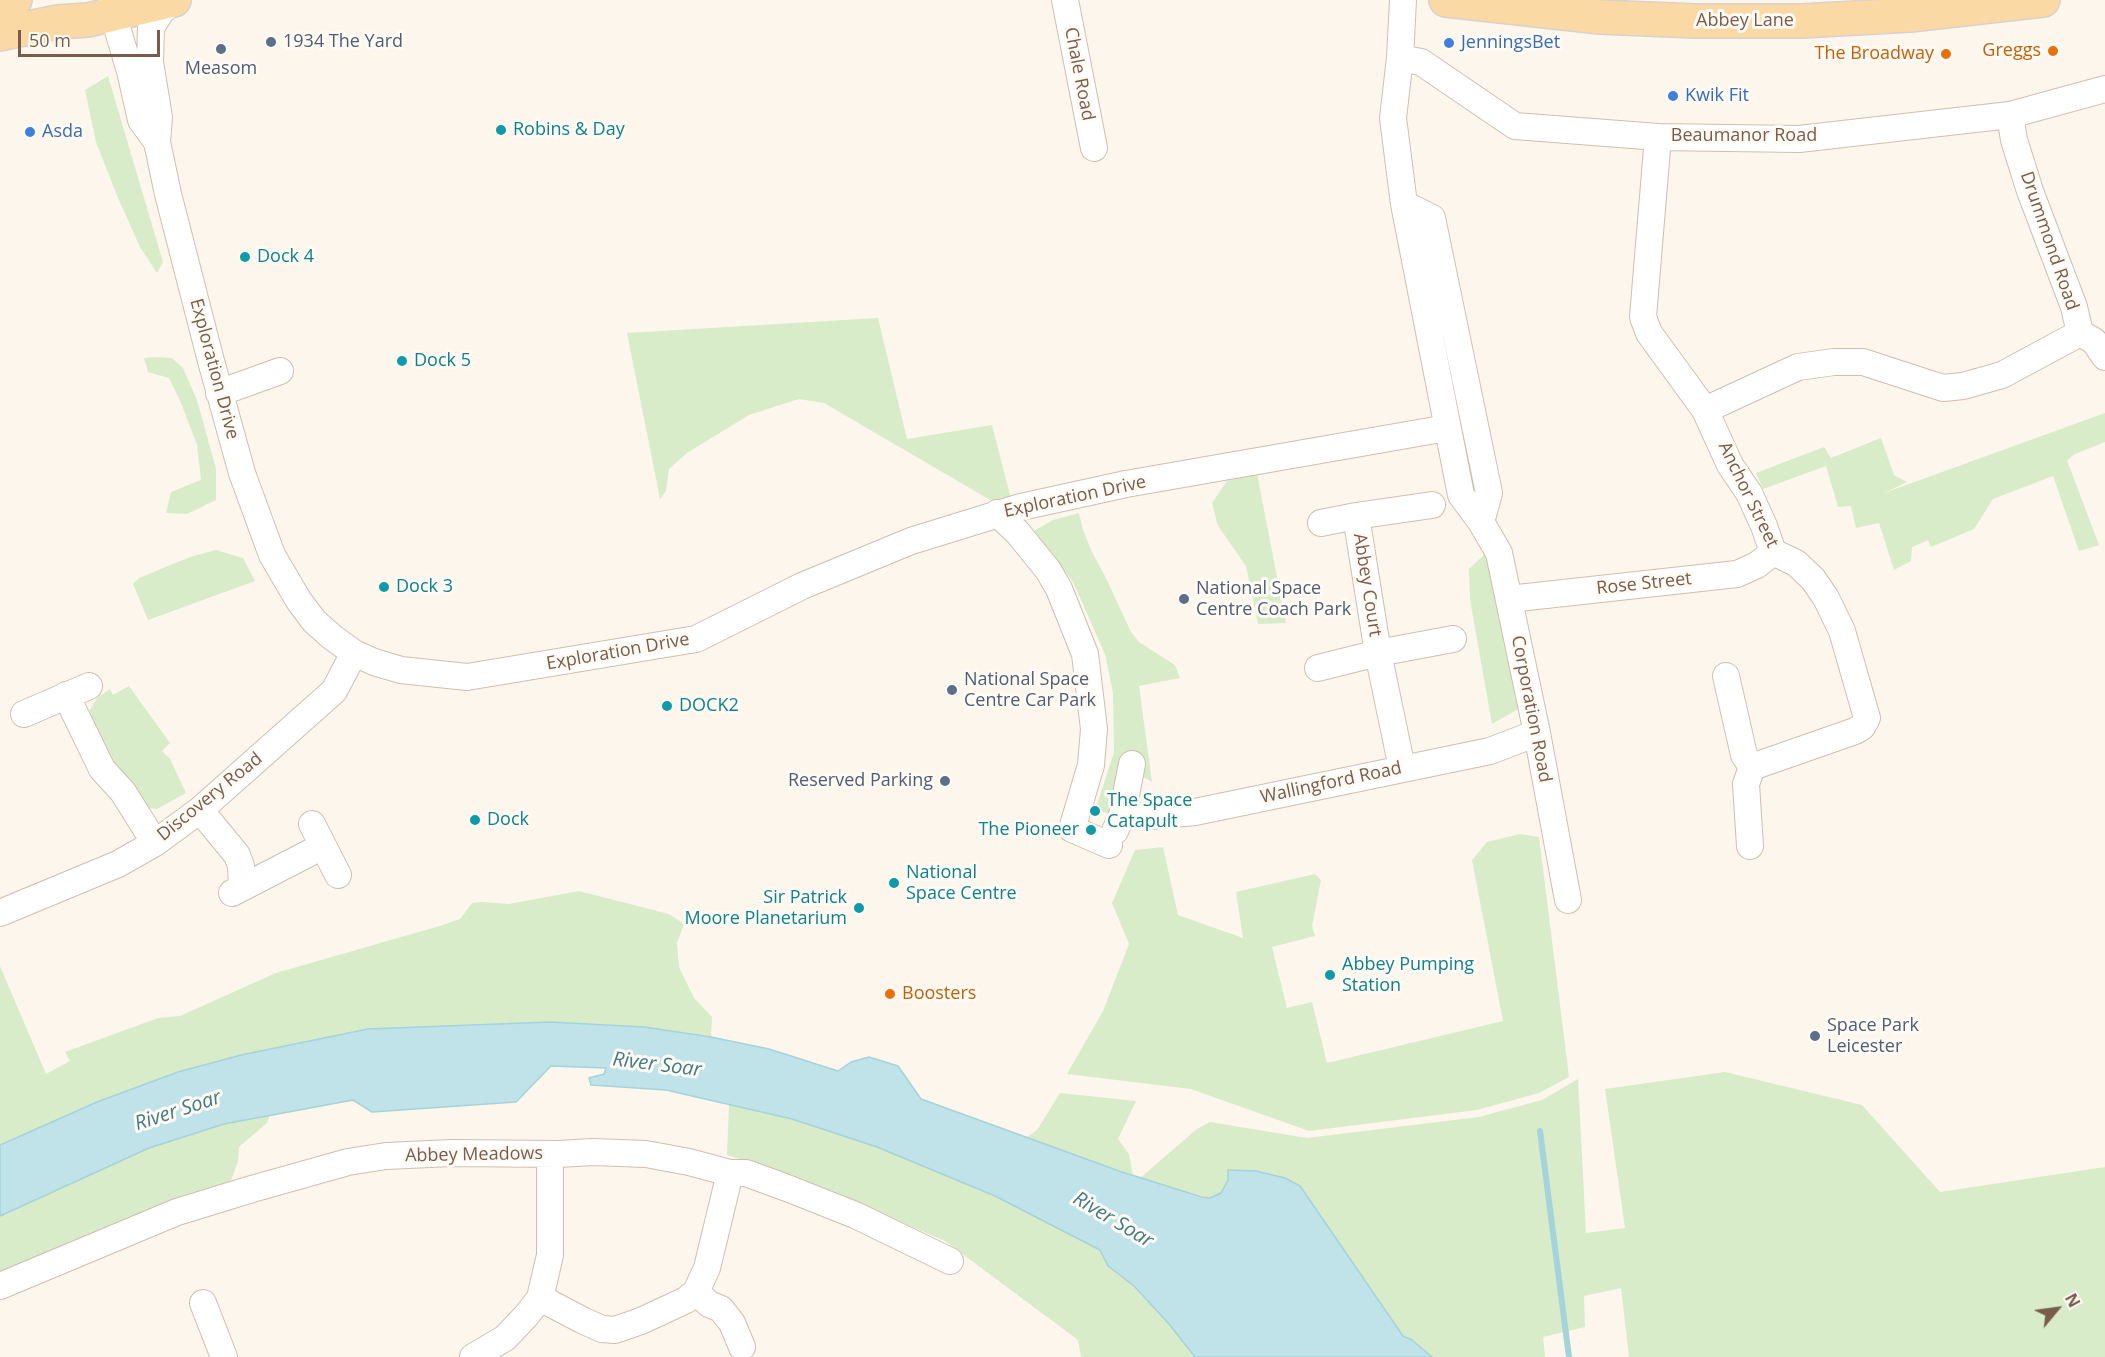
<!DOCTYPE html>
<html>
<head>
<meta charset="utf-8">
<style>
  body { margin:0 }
  #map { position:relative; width:2105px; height:1357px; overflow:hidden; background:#fdf6ec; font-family:"Open Sans",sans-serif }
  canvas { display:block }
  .north { position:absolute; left:2027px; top:1279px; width:60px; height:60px; -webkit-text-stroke:4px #fffaf3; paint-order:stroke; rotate:61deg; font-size:16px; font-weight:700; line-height:24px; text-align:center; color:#7a5c4d }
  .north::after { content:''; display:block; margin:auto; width:21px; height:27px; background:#7a5c4d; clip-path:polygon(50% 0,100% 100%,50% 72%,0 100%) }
  .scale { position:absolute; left:18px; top:30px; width:142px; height:27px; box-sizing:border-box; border:3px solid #7a5c4d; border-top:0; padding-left:8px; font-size:18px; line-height:21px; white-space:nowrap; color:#7a5c4d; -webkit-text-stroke:4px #fffaf3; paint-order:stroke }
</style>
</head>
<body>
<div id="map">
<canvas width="2105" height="1357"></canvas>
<div class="north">N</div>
<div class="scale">50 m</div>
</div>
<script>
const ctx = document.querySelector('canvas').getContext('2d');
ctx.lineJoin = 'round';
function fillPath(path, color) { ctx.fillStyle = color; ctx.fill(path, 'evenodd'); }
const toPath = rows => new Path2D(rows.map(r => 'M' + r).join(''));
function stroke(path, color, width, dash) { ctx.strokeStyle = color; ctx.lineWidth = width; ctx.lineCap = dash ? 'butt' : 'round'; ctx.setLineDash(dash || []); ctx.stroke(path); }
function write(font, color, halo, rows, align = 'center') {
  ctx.font = font + ' "Open Sans",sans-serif'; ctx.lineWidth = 6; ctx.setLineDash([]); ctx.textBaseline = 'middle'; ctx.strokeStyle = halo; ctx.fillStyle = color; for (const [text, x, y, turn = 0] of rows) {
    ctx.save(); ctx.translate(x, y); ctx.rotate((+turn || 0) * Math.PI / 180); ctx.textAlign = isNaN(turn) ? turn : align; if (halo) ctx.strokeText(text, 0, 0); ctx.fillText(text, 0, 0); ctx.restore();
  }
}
const green = toPath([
  [108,76,163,262,157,273,140,247,118,198,96,142,85,90],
  [878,318,907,439,992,425,1011,499,997,504,824,403,799,399,749,415,687,453,669,469,666,491,660,499,627,333],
  [157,357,172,358,183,368,197,400,216,469,216,500,187,514,166,513,171,492,201,480,197,445,181,403,169,378,148,372,144,358],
  [2105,413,2105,442,2075,454,2067,460,2099,545,2079,551,2053,476,1993,499,1974,529,1931,547,1928,540,1912,547,1911,561,1894,570,1879,523,1856,528,1851,506,1838,507,1826,466,1763,489,1756,473,1824,447,1831,458,1881,438,1894,475,1907,482,1884,493],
  [1257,474,1286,623,1258,624,1246,566,1218,526,1212,503,1227,481],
  [1079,513,1083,530,1092,552,1105,576,1131,632,1139,642,1175,665,1180,678,1139,686,1152,782,1123,765,1122,815,1095,811,1114,752,1113,693,1105,654,1073,582,1034,531,1053,520],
  [216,550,243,558,255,581,148,620,133,584,139,578,190,557],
  [1486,553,1520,708,1492,724,1470,600,1469,569],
  [129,686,170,743,162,751,170,759,186,793,157,809,148,808,104,755,90,721,90,710,97,698,110,689,113,695],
  [1520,834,1539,837,1569,1077,1539,1093,1477,1110,1309,1131,1191,1089,1067,1074,1103,1011,1129,944,1112,903,1135,850,1163,847,1178,915,1243,938,1236,892,1315,874,1321,880,1312,926,1315,936,1272,947,1287,1008,1312,1002,1327,1063,1503,1021,1472,860,1487,842],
  [579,891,669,914,684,924,677,943,679,967,694,998,712,1017,711,1037,549,1022,368,1029,241,1055,178,1072,0,1145,0,966,46,1074,70,1061,65,1052,158,1018,180,1016,276,973,443,925,460,919,472,903,482,902,509,904],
  [1725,1072,1862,1105,1940,1192,2105,1167,2105,1357,1629,1357,1621,1288,1584,1296,1585,1327,1543,1337,1545,1357,1432,1357,1412,1340,1403,1336,1299,1186,1256,1171,1229,1170,1228,1180,1221,1193,1210,1198,1140,1178,1197,1129,1210,1122,1307,1138,1479,1117,1542,1100,1578,1079,1586,1233,1625,1228,1605,1089],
  [1060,1093,1136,1101,1118,1139,1129,1154,1133,1175,1026,1138,1037,1130],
  [729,1104,792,1119,877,1147,995,1196,1100,1250,1108,1266,1134,1286,1169,1324,1195,1357,1081,1357,1078,1340,945,1241,830,1192,782,1173,727,1155],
  [270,1115,267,1123,239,1147,238,1161,231,1181,174,1199,0,1273,0,1216,149,1148,224,1124]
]);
const water = toPath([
  [550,1022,644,1027,711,1037,769,1049,838,1071,851,1062,869,1057,898,1066,921,1099,1122,1172,1202,1197,1210,1198,1221,1193,1228,1180,1228,1170,1256,1171,1285,1178,1300,1186,1403,1336,1412,1340,1432,1357,1195,1357,1169,1324,1134,1286,1108,1266,1100,1250,995,1196,877,1147,792,1119,666,1090,591,1085,589,1078,604,1074,606,1068,551,1066,516,1102,372,1112,353,1100,224,1124,149,1148,0,1216,0,1145,97,1102,178,1072,241,1055,368,1029,550,1022]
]);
const stream = toPath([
  [1540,1131,1569,1357]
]);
const minor = toPath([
  [112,0,113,14,130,71,141,120,157,142],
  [173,0,160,13,151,28,150,62,159,117,157,142,168,194,211,361,242,473,272,555,299,601,314,621,332,637,354,653,374,662,401,670,467,677,696,639,802,586,911,541,1021,507,1126,484,1447,428],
  [1065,0,1094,148],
  [1403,0,1400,58,1393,118,1404,204,1461,495,1481,522,1499,553,1537,733,1568,900],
  [1400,58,1421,62,1515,126,1658,137,1799,139,2010,115,2105,89],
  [2010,115,2014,140,2030,191,2074,307,2080,333,2094,341,2105,357],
  [1658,137,1643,317,1649,333,1705,410,1730,465,1749,493,1764,526,1773,552,1796,563,1813,579,1826,598,1842,631,1867,718,1862,727,1855,731,1752,767,1744,755,1726,676],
  [1404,204,1432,218,1489,493,1481,522],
  [219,393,280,371],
  [1705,410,1798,367,1834,362,1863,362,1943,388,1963,386,2002,375,2080,333],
  [997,513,1018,533,1048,570,1059,589,1085,654,1094,729,1091,765,1072,829,1109,845],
  [1321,523,1356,516],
  [1509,599,1737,574,1757,565,1773,552],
  [1318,668,1378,653,1453,639],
  [66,695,102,769,123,792,155,843],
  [24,714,89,686],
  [1402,768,1378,653,1356,516,1432,505],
  [200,810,237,855,241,866,242,888],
  [1122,815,1152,816,1195,812,1490,751,1537,733],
  [312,824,338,875],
  [1115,831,1122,815,1132,764],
  [1750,846,1746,784,1752,767],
  [232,893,323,846],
  [0,913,118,864,155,843,200,810,334,691,354,653],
  [0,1286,177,1212,252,1189,348,1162,386,1156,452,1153,558,1154,593,1152,646,1154,689,1162,730,1173,746,1173,787,1188,855,1215,950,1261],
  [696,1292,709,1304,721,1309,732,1323,742,1347],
  [540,1298,584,1321,602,1329,615,1330,641,1321,686,1300,696,1292,707,1268,730,1173],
  [203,1303,224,1357],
  [473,1357,505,1338,526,1316,540,1298,550,1255,550,1154]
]);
const major = toPath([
  [1446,0,1600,17,1695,21,1802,21,1910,15,2043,0],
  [0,3,15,0],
  [0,34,57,22,88,20,174,0]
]);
const markers = [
  [271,42,6,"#5c6f8a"],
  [1449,43,6,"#3f7fe0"],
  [221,49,6,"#5c6f8a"],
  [2053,51,6,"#e8710a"],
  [1946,54,6,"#e8710a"],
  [1673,96,6,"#3f7fe0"],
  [501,130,6,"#0f9aa8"],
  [30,132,6,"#3f7fe0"],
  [245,257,6,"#0f9aa8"],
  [402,361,6,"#0f9aa8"],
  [384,587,6,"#0f9aa8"],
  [1184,599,6,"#5c6f8a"],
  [952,690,6,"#5c6f8a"],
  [667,706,6,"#0f9aa8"],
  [945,781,6,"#5c6f8a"],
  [1095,811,6,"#0f9aa8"],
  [475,820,6,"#0f9aa8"],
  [1091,830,6,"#0f9aa8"],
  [894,883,6,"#0f9aa8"],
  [859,908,6,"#0f9aa8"],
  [1330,975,6,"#0f9aa8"],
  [890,994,6,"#e8710a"],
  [1815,1036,6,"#5c6f8a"]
];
const streetNames = [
  ["Abbey Lane",1745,21],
  ["Chale Road",1079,74,79],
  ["Beaumanor Road",1744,136],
  ["Drummond Road",2049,241,71],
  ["Exploration Drive",214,369,75],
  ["Anchor Street",1748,495,64],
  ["Exploration Drive",1075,497,-12],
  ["Rose Street",1644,584,-6],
  ["Abbey Court",1367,585,81],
  ["Exploration Drive",618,652,-10],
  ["Corporation Road",1531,709,79],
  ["Wallingford Road",1331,783,-12],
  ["Discovery Road",210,797,-39],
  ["Abbey Meadows",474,1155,-1]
];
const serviceNames = [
  ["1934 The Yard",283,42],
  ["Measom",221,69,"center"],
  ["National Space",1196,589],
  ["Centre Coach Park",1196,610],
  ["National Space",964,680],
  ["Centre Car Park",964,701],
  ["Reserved Parking",933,781,"right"],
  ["Space Park",1827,1026],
  ["Leicester",1827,1047]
];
const shopNames = [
  ["JenningsBet",1461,43],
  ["Kwik Fit",1685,96],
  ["Asda",42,132]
];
const foodNames = [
  ["Greggs",2041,51],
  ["The Broadway",1934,54],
  ["Boosters",902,994,"left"]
];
const cultureNames = [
  ["Robins & Day",513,130],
  ["Dock 4",257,257],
  ["Dock 5",414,361],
  ["Dock 3",396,587],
  ["DOCK2",679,706],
  ["The Space",1107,801],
  ["Catapult",1107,822],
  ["Dock",487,820],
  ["The Pioneer",1079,830,"right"],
  ["National",906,873],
  ["Space Centre",906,894],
  ["Sir Patrick",847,898,"right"],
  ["Moore Planetarium",847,919,"right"],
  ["Abbey Pumping",1342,965],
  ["Station",1342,986]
];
const waterNames = [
  ["River Soar",657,1065,7],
  ["River Soar",178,1111,-18],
  ["River Soar",1113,1220,31]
];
fillPath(green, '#d8ecc9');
fillPath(water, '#bfe3e8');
stroke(water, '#a5d3da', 1.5);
stroke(stream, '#a5d3da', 6);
stroke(minor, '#d1beb0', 28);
stroke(major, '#dad1cd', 36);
stroke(minor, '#fff', 26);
stroke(major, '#fbd9a5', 33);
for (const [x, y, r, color] of markers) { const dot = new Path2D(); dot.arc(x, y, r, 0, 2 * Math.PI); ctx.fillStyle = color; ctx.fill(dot); stroke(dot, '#fffaf3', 2); }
write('18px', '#7a5c4d', '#fffaf3', streetNames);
write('18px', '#4e5e75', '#fffaf3', serviceNames, 'left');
write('18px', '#366cbe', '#fffaf3', shopNames, 'left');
write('18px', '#c56008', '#fffaf3', foodNames, 'right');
write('18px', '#0d838f', '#fffaf3', cultureNames, 'left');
write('italic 20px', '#437c86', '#fffaf3', waterNames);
</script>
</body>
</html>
